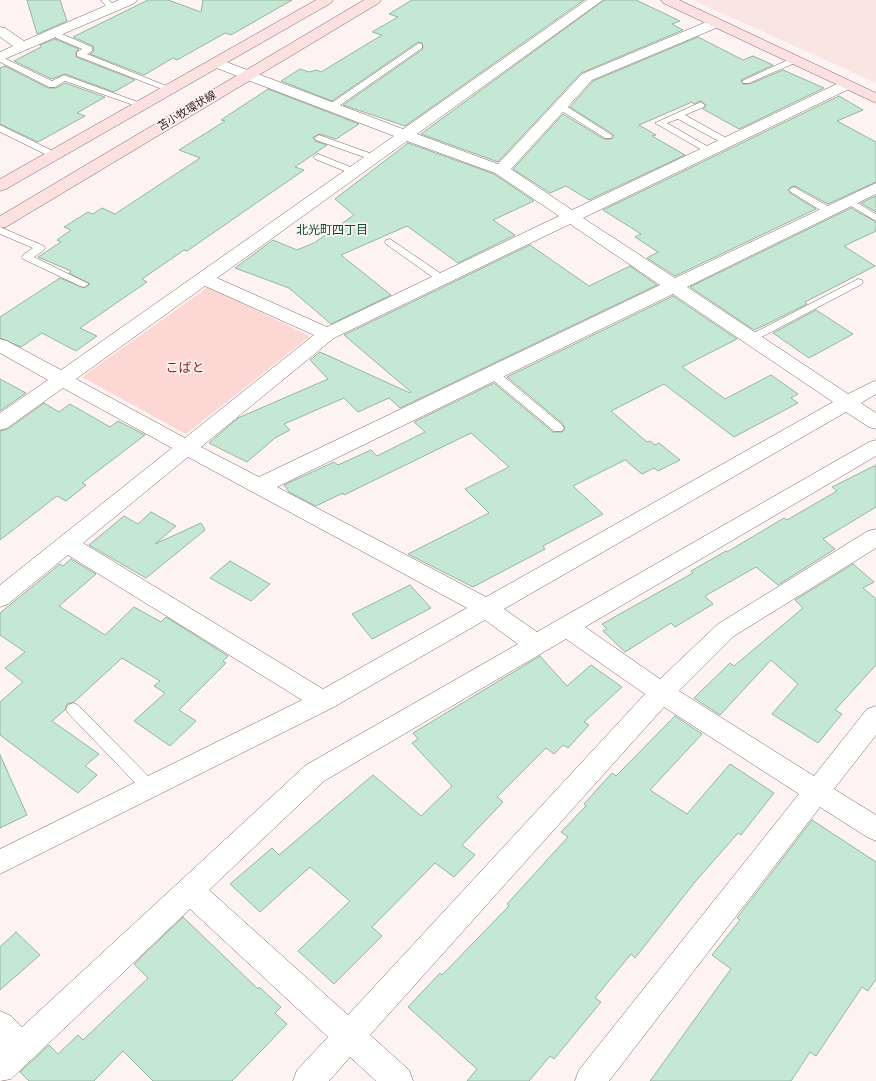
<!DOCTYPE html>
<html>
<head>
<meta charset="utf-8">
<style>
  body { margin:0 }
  canvas { display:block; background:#fcf3f2 }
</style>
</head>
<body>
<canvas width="876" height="1081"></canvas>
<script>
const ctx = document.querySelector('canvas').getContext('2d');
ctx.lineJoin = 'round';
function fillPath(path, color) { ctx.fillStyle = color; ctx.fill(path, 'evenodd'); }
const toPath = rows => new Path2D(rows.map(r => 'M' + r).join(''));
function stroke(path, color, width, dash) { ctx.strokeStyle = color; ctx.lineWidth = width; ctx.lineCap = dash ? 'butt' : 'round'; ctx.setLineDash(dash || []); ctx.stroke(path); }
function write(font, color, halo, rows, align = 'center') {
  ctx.font = font + ' Cabin,"Noto Sans JP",sans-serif'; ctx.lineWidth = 3.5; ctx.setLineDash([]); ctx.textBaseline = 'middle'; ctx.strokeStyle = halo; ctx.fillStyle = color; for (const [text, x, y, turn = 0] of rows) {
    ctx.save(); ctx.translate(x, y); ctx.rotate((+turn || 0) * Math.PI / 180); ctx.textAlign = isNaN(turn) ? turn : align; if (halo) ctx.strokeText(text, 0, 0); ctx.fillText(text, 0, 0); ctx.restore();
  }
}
const built = toPath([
  [693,0,876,0,876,83]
]);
const green = toPath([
  [208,287,310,336,186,434,82,377]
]);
const building = toPath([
  [27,0,60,0,67,21,37,34,27,0],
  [148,0,168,0,201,12,203,0,292,0,231,35,225,33,177,60,173,58,144,75,90,54,94,51,93,46,73,37,148,0],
  [412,0,584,0,405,126,343,105,423,49,422,43,418,42,332,101,281,81,300,69,309,72,317,70,321,72,382,35,372,32,398,17,389,14,412,0],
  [604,0,636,0,680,21,672,24,683,30,581,73,498,162,421,134,604,0],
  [698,37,743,60,753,56,773,65,741,80,743,84,750,84,783,70,824,88,739,129,703,109,706,105,700,101,694,104,692,102,639,125,656,135,652,136,685,155,589,200,566,186,550,193,513,169,563,114,604,139,612,139,614,135,570,107,593,81,698,37],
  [55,39,79,49,76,52,76,57,135,80,114,92,65,74,52,79,14,61,41,47,40,45,55,39],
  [5,66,48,88,56,88,65,83,105,97,77,113,85,116,38,142,0,124,0,68,5,66],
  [268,89,359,124,336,139,320,134,313,137,315,141,327,145,295,167,304,170,187,251,184,250,142,279,147,282,80,328,97,336,76,351,42,333,21,347,0,338,0,317,60,278,84,288,90,284,69,273,71,271,38,257,61,242,57,240,71,230,64,227,88,212,93,214,102,208,115,214,200,158,179,150,225,121,221,120,268,89],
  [839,96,863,110,837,121,876,142,876,182,828,204,795,186,791,187,788,190,790,193,816,209,675,276,647,258,658,252,635,237,641,234,603,210,839,96],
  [408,143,494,174,534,201,493,220,515,235,458,263,407,226,341,255,391,295,331,324,289,288,235,268,273,240,297,250,314,243,354,215,335,199,408,143],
  [876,196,876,212,861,203,876,196],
  [851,208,876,222,876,231,844,246,875,266,805,302,807,304,763,326,754,330,690,287,851,208],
  [530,245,589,286,630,266,657,285,400,408,389,398,358,412,344,398,284,424,290,430,275,438,247,462,209,443,238,418,328,379,310,360,320,352,410,393,411,392,344,335,530,245],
  [673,296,737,339,682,367,725,399,771,375,798,394,791,398,798,403,734,437,664,384,611,411,647,442,650,441,655,445,659,443,680,460,658,471,654,468,642,474,625,460,573,486,603,514,543,546,545,549,473,587,408,554,489,513,465,489,509,467,471,433,344,495,343,493,316,506,289,492,284,485,334,462,338,465,371,450,377,456,425,432,414,422,494,383,553,432,562,432,565,429,563,424,507,377,673,296],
  [816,310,853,334,809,358,773,333,816,310],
  [0,379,26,393,0,411,0,379],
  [44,403,59,412,70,404,110,427,118,421,145,435,82,483,86,485,66,501,57,496,0,540,0,431,8,429,44,403],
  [876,465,876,507,823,539,835,549,778,585,756,567,705,596,713,604,675,627,671,623,625,652,603,631,607,629,602,624,693,573,691,571,726,551,727,552,784,518,787,520,837,491,832,487,876,465],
  [151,512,176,526,155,544,201,523,205,530,146,578,89,545,124,516,138,524,151,512],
  [71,559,96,574,59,606,105,635,134,607,161,622,166,617,228,656,223,661,226,663,179,710,196,721,170,746,134,721,165,693,154,686,160,681,122,658,74,702,67,704,65,710,52,721,99,754,85,766,97,775,78,793,0,735,0,702,23,682,5,668,25,652,0,635,0,613,60,564,63,566,71,559],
  [230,561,270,584,251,601,210,578,230,561],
  [853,564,874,582,863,588,876,599,876,665,835,710,842,714,818,743,772,714,798,684,771,660,720,715,694,698,730,663,734,666,803,608,795,600,853,564],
  [410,585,431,608,372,639,352,614,410,585],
  [540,656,567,686,591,665,622,687,584,722,589,725,568,748,563,745,554,754,546,748,497,797,503,802,462,845,475,855,454,877,435,863,372,927,382,936,334,984,298,951,350,901,310,867,260,912,230,884,272,848,279,855,373,775,421,816,452,786,412,743,418,739,413,733,540,656],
  [675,716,702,734,650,790,687,814,730,764,774,793,741,835,738,833,695,882,635,958,631,954,595,998,601,1002,554,1059,550,1056,529,1081,467,1081,477,1069,408,1007,440,973,442,975,509,906,507,904,568,837,561,832,586,806,584,804,612,773,616,776,675,716],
  [0,755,27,815,0,828,0,755],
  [812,820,876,862,876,979,868,991,862,987,816,1056,810,1052,791,1081,650,1081,731,969,712,955,740,920,737,918,812,820],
  [183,917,258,989,259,987,281,1007,275,1013,287,1024,232,1081,153,1081,123,1051,94,1081,29,1081,20,1072,49,1045,58,1054,78,1035,83,1040,148,978,134,964,183,917],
  [16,932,40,955,0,990,0,947,16,932]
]);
const lane = toPath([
  [101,0,109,0,116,8,109,10,101,0],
  [56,34,62,34,92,47,92,51,87,54,174,89,173,91,167,91,77,56,77,52,82,49,56,38,56,34],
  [419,43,422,44,422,48,333,110,327,110,327,106,419,43],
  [0,56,52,81,64,75,146,105,142,108,139,107,65,81,55,87,49,87,0,62,0,56],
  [794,57,798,60,797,62,749,83,743,83,742,81,794,57],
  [701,102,705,105,704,107,685,115,730,140,730,144,724,144,678,119,667,123,712,149,714,151,709,154,655,123,701,102],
  [560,103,563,104,613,136,611,138,605,138,557,108,557,104,560,103],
  [0,125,57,153,59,155,54,158,51,157,0,132,0,125],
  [319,135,378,156,380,158,375,161,372,160,316,140,314,138,319,135],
  [318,154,358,170,360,172,358,174,352,174,315,159,313,157,318,154],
  [794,187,833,209,834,211,833,213,825,213,791,192,789,190,791,188,794,187],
  [849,198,876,214,876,221,846,203,844,201,849,198],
  [0,227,44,246,45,248,44,250,34,257,89,284,84,287,80,286,23,259,22,257,23,255,33,248,0,234,0,227],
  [390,239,446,277,447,279,446,281,438,281,386,244,385,242,386,240,390,239],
  [858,279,862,280,863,282,862,284,756,340,748,340,746,338,748,336,858,279],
  [492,369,496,370,562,425,564,428,562,431,554,431,488,376,486,373,492,369],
  [73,703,78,705,155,783,158,788,155,793,150,795,145,793,68,713,66,709,68,705,73,703]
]);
const street = toPath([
  [119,0,137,0,135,3,0,61,0,52,13,46,0,37,0,27,5,28,24,41,119,0],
  [587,0,603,0,417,134,498,164,582,74,711,20,721,20,723,23,721,26,592,80,511,169,572,210,841,82,851,82,853,85,851,88,583,218,675,278,876,183,876,194,687,287,848,394,876,380,876,394,861,403,876,413,876,429,869,427,846,412,504,609,537,632,869,442,876,440,876,456,585,627,660,679,718,624,868,531,876,529,876,548,734,636,679,691,814,776,867,709,876,706,876,735,834,789,876,815,876,841,867,837,820,807,609,1081,575,1081,579,1070,799,794,664,707,370,1035,409,1070,413,1081,376,1081,350,1057,329,1081,293,1081,297,1070,328,1037,190,909,11,1079,0,1081,0,1011,11,1016,22,1027,306,765,518,644,485,620,332,708,0,874,0,849,302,700,68,555,8,604,0,607,0,585,172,448,63,388,7,428,0,430,0,413,48,380,0,353,0,339,7,341,61,370,394,136,211,66,209,63,211,60,221,60,403,129,587,0],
  [407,141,495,173,559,216,327,327,217,278,407,141],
  [570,224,660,285,259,477,201,447,334,338,570,224],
  [205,286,314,335,185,438,76,379,205,286],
  [673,294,833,402,486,597,277,487,673,294],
  [188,457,467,608,323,689,83,543,188,457],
  [566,639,645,694,348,1015,209,890,324,781,566,639]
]);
const secondary = toPath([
  [316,0,333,0,331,3,6,189,0,191,0,179,316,0],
  [364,0,381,0,379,3,6,227,0,228,0,216,364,0],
  [661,0,679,0,876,93,876,103,663,3,661,0]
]);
const farStreetnames = [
  ["苫小牧環状線",187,111,-31]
];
const farNeighbourhoodnames = [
  ["北光町四丁目",332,230]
];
const parkNames = [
  ["こばと",185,368]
];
fillPath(built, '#f9e5e2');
fillPath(green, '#fcd7d3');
fillPath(building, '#c4e8d3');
stroke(building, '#94b6a2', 1);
stroke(lane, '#85615d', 1);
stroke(street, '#85615d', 1);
stroke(secondary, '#85615d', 1);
fillPath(lane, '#fff');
fillPath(street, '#fff');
fillPath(secondary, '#fbe1df');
write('11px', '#291a18', '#fcf3f2', farStreetnames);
write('12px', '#0a4d31', '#fcf3f2', farNeighbourhoodnames);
write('13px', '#8f171a', '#fcf3f2', parkNames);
</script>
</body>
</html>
